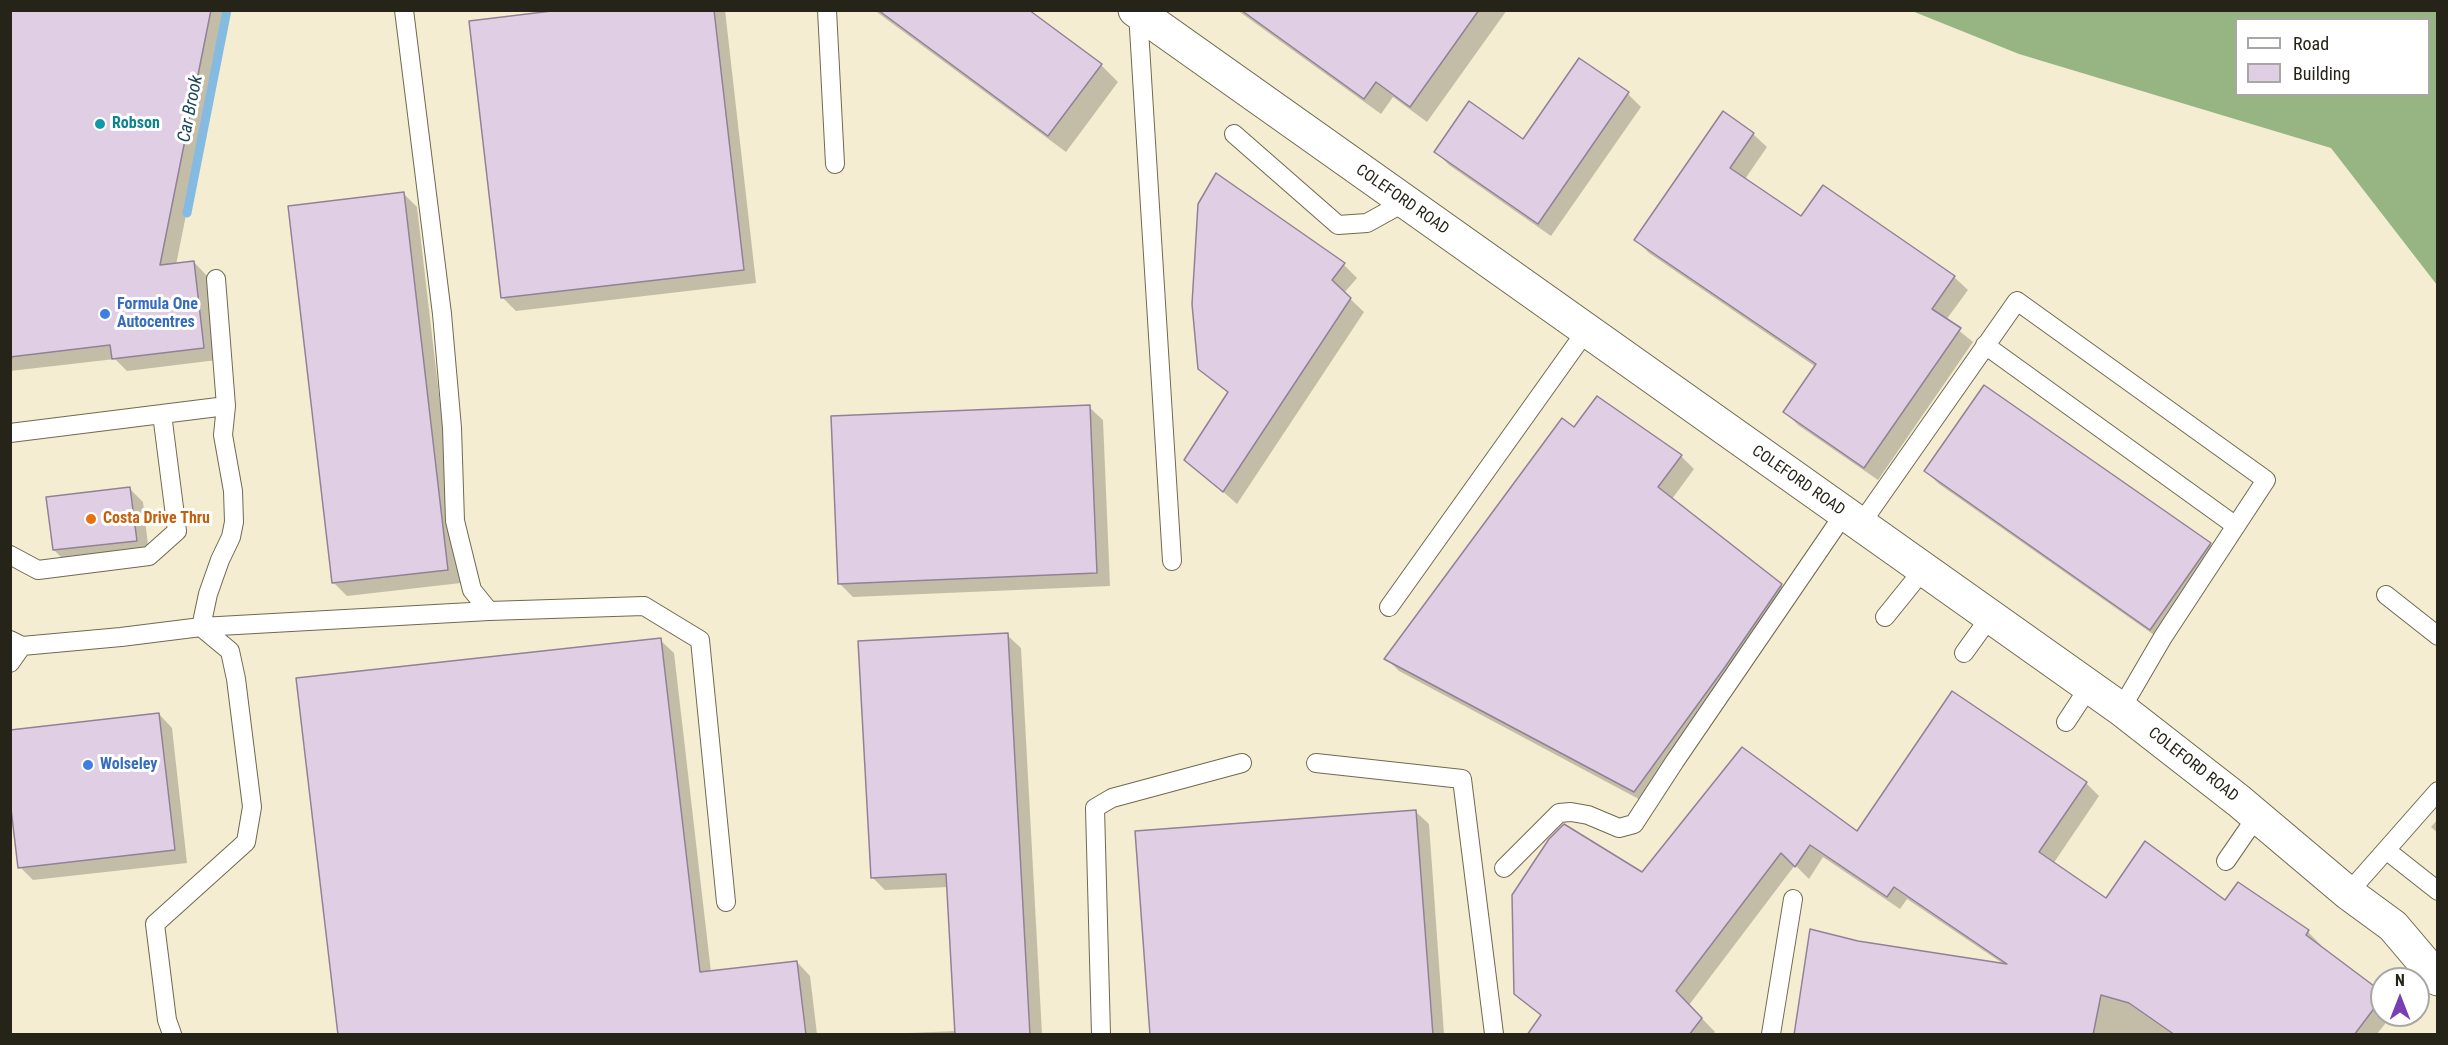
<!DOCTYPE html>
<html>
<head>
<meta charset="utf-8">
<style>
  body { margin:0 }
  #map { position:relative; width:2448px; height:1045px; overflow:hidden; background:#f4edd1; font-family:"Roboto Condensed",sans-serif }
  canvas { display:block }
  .frame { position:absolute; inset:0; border:12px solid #262319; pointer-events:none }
  .legend { position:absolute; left:2235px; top:18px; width:195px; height:78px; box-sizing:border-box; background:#fff; border:2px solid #a8a7a3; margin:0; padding:8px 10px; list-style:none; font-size:18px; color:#262319 }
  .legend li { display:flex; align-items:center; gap:12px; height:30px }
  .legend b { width:30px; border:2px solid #a8a7a3 }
  .north { position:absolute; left:2370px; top:967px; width:60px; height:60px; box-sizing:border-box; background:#fff; border:2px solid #a8a7a3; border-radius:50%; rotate:0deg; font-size:16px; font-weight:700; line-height:24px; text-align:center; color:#262319 }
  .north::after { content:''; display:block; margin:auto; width:21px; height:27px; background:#783eb4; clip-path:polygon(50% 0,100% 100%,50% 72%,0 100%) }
</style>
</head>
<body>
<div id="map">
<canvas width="2448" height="1045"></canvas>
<div class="frame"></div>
<ul class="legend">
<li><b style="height:8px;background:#fff"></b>Road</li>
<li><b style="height:16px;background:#e0cee5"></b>Building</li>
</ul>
<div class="north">N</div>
</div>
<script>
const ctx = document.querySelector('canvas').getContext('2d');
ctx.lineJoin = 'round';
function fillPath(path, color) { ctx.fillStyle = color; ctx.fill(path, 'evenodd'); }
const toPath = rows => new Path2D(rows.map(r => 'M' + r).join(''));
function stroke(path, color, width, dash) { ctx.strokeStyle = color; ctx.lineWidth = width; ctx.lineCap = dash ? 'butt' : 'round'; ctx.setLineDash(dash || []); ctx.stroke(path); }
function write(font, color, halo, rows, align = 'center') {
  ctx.font = font + ' "Roboto Condensed",sans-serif'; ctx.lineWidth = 6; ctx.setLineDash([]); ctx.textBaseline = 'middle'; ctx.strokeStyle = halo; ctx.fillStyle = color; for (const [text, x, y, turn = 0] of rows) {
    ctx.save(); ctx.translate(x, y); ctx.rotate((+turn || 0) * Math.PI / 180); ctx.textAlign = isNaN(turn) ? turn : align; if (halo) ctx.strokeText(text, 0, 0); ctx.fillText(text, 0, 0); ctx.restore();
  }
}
const forest = toPath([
  [1912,11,2437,11,2437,285,2331,148,2019,54],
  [2236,20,2428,20,2428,94,2236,94]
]);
const shadow = toPath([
  [10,10,227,10,176,265,194,262,207,276,217,360,127,371,115,359,10,371],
  [573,10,725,10,756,283,516,311,503,298],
  [874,10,1026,10,1101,65,1118,82,1066,152],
  [1237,10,1507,10,1427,122,1393,97,1381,114],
  [1580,60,1628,94,1641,107,1551,236,1449,165,1436,152,1523,141],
  [1753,134,1767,147,1745,179,1802,218,1954,277,1968,290,1946,320,1973,342,1878,480,1798,425,1785,412,1816,367,1649,253,1636,240],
  [403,193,417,207,461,583,347,596,333,582],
  [1344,265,1357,278,1344,293,1364,312,1237,504,1186,459,1228,393,1200,368],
  [1089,407,1103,420,1110,586,853,597,839,583],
  [1575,429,1681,456,1694,469,1672,499,1781,585,1795,598,1648,804,1399,671,1386,658],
  [1926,471,2210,544,2223,557,2164,642,1939,484],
  [130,489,143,502,149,554,67,563,54,550],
  [1007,635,1021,648,1042,1034,885,1034,956,1031,948,887,885,890,872,877],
  [660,640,674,653,711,972,797,962,810,976,817,1034,339,1034],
  [159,714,172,728,187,863,33,880,20,867],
  [2086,783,2099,796,2053,864,2106,900,2225,902,2238,884,2308,932,2321,945,2320,947,2382,994,2382,1015,2392,1015,2377,1034,1796,1034,1858,942,2005,965,1907,899,1900,909,1823,857,1809,879,1795,865,1689,1005,1715,1032,1713,1034,1529,1034,1542,1017,1515,993,1643,874,1857,833],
  [1415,811,1429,824,1444,1034,1151,1034],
  [2438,819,2438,833,2431,827]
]);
const stream = toPath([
  [187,213,227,10]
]);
const building = toPath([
  [10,10,211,10,160,265,194,261,204,348,112,359,110,345,10,357,10,10],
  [560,10,714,10,744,270,501,298,469,21,560,10],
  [878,10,1029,10,1102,64,1048,136,878,10],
  [1241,10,1479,10,1410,107,1376,82,1364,99,1241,10],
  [1579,58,1629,92,1538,224,1434,152,1469,101,1523,139,1579,58],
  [1723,111,1754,133,1730,168,1801,216,1823,185,1955,276,1932,309,1961,328,1864,468,1783,412,1816,364,1634,240,1723,111],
  [1216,173,1345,263,1332,280,1351,298,1223,492,1184,460,1228,392,1198,369,1192,304,1198,204,1216,173],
  [404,192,448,570,332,583,288,206,404,192],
  [1984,385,2211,543,2150,630,1924,471,1984,385],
  [1597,396,1682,455,1658,487,1782,584,1725,667,1634,792,1384,659,1562,418,1574,427,1597,396],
  [1090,405,1097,573,838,584,831,416,1090,405],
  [130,487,137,541,53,550,46,497,130,487],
  [1008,633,1030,1035,955,1035,946,874,871,878,858,641,1008,633],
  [661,638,700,972,797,961,806,1035,338,1035,296,678,661,638],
  [1952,691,2087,782,2039,852,2106,898,2145,841,2225,900,2238,882,2309,930,2306,935,2382,992,2382,998,2354,1035,2175,1035,2129,1003,2101,995,2093,1035,1794,1035,1810,929,1858,941,2007,964,1894,887,1887,897,1810,845,1795,867,1781,853,1676,991,1702,1018,1689,1035,1527,1035,1541,1015,1514,994,1512,895,1549,839,1564,824,1642,872,1742,747,1857,831,1952,691],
  [159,713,175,850,18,868,10,800,10,730,159,713],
  [1416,810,1433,1035,1150,1035,1135,831,1416,810]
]);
const lane = toPath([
  [404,10,442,314,452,428,455,521,472,590,489,611,644,606,700,640,726,902],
  [827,10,835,164],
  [1138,13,1172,561],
  [1234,134,1338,225,1367,223,1405,202],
  [216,279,226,406,223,435,233,491,234,522,231,537,220,560,208,594,201,627,489,611],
  [1985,345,2236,526],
  [10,433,226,406],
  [1860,525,2017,301,2266,480,2163,637,2121,709],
  [10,555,38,570,149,556,177,531,162,414],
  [2386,595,2438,636],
  [1389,607,1586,331],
  [1885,617,1923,570],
  [10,640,22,646,121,637,201,627,230,651,236,679,252,807,246,842,155,924,167,1020,172,1034],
  [1964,653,1990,617],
  [10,663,22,646],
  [2066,722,2089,687],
  [1316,763,1462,779,1494,1034],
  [2386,850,2438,791],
  [2226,861,2257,816],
  [1504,868,1559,813,1571,812,1588,815,1619,828,1634,824,1675,761,1844,514],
  [2348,893,2386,850,2438,891],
  [1101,1034,1095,808,1112,798,1242,763],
  [1771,1034,1793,899]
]);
const street = toPath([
  [1135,10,2121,709,2239,801,2348,893,2393,926,2438,979]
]);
const markers = [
  [100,124,6,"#0f9aa8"],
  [105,314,6,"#3f7fe0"],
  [91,519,6,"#e8710a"],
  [88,765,6,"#3f7fe0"]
];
const cultureNames = [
  ["Robson",112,124]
];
const streetNames = [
  ["COLEFORD ROAD",1402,200,35],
  ["COLEFORD ROAD",1798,481,35],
  ["COLEFORD ROAD",2193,765,38]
];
const shopNames = [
  ["Formula One",117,305],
  ["Autocentres",117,323],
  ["Wolseley",100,765]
];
const foodNames = [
  ["Costa Drive Thru",103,519]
];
const waterNames = [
  ["Car Brook",191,109,-79]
];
fillPath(forest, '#96b583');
fillPath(shadow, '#0003');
stroke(stream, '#85bbe0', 9);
fillPath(building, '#e0cee5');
stroke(building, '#928196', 1.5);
stroke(lane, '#6f6951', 20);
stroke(street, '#6f6951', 35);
stroke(lane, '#fff', 18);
stroke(street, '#fff', 33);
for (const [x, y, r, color] of markers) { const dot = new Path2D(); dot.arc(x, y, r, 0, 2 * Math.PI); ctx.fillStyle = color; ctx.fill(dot); stroke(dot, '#fff', 2); }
write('bold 16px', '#0d838f', '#fff', cultureNames, 'left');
write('16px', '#262319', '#fff', streetNames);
write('bold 16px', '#366cbe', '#fff', shopNames, 'left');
write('bold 16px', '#c56008', '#fff', foodNames, 'left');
write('italic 18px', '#1a445e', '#fff', waterNames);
</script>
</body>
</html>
